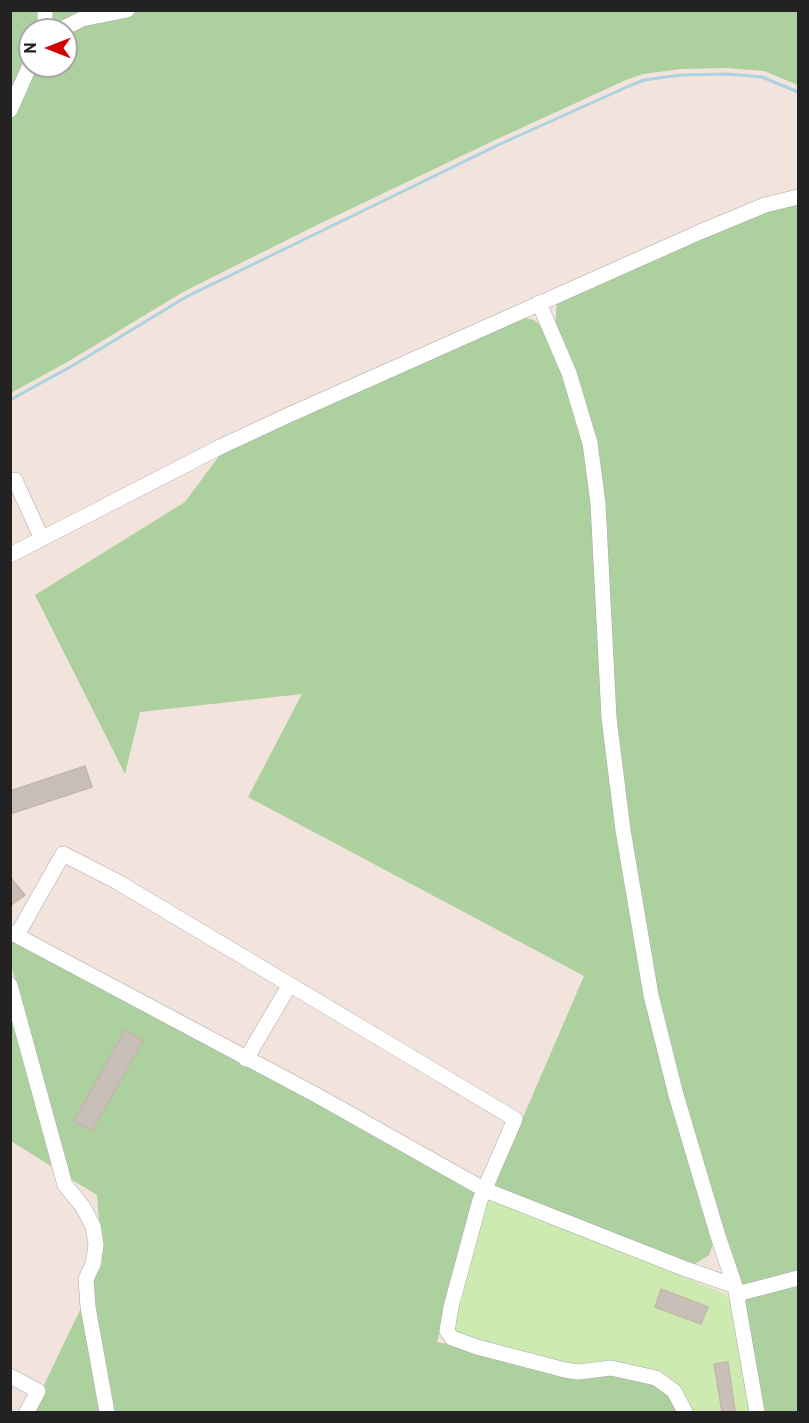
<!DOCTYPE html>
<html>
<head>
<meta charset="utf-8">
<style>
  body { margin:0 }
  #map { position:relative; width:809px; height:1423px; overflow:hidden; background:#f2efe9; font-family:Overpass,sans-serif }
  canvas { display:block }
  .frame { position:absolute; inset:0; border:12px solid #222; pointer-events:none }
  .north { position:absolute; left:18px; top:18px; width:60px; height:60px; box-sizing:border-box; background:#fff; border:2px solid #a7a7a7; border-radius:50%; rotate:270deg; font-size:16px; font-weight:700; line-height:24px; text-align:center; color:#222 }
  .north::after { content:''; display:block; margin:auto; width:21px; height:27px; background:#d40000; clip-path:polygon(50% 0,100% 100%,50% 72%,0 100%) }
</style>
</head>
<body>
<div id="map">
<canvas width="809" height="1423"></canvas>
<div class="frame"></div>
<div class="north">N</div>
</div>
<script>
const ctx = document.querySelector('canvas').getContext('2d');
ctx.lineJoin = 'round';
function fillPath(path, color) { ctx.fillStyle = color; ctx.fill(path, 'evenodd'); }
const toPath = rows => new Path2D(rows.map(r => 'M' + r).join(''));
function stroke(path, color, width, dash) { ctx.strokeStyle = color; ctx.lineWidth = width; ctx.lineCap = dash ? 'butt' : 'round'; ctx.setLineDash(dash || []); ctx.stroke(path); }
const military = toPath([
  [11,11,798,11,798,1412,11,1412],
  [30,30,66,30,66,66,30,66]
]);
const grass = toPath([
  [489,1196,725,1294,731,1301,753,1412,692,1412,684,1393,680,1386,666,1375,658,1372,578,1366,479,1341,456,1332,454,1329,455,1320]
]);
const forest = toPath([
  [10,11,798,11,798,85,764,71,726,68,681,69,643,74,626,80,495,140,319,224,183,292,69,361,11,393],
  [30,30,66,30,66,66,30,66],
  [795,203,798,206,798,1412,762,1412,657,994,638,890,615,718,604,502,555,326,557,301,744,219],
  [522,317,534,320,541,326,555,353,584,444,592,503,608,769,712,1238,713,1244,709,1255,695,1264,690,1265,493,1187,584,976,248,797,302,694,140,712,125,774,35,595,185,502,222,452],
  [10,938,478,1191,437,1342,611,1373,654,1383,666,1390,679,1412,31,1412,102,1264,97,1195,69,1178,11,965],
  [10,1011,57,1170,11,1141]
]);
const stream = toPath([
  [10,400,72,366,186,297,498,145,629,86,644,80,681,75,726,74,762,77,798,92]
]);
const building = toPath([
  [85,766,92,787,10,814,10,791,85,766],
  [10,877,25,895,10,906,10,877],
  [125,1030,143,1041,92,1131,74,1121,125,1030],
  [661,1289,708,1307,701,1324,655,1307,661,1289],
  [728,1362,735,1411,722,1412,714,1364,728,1362]
]);
const minor = toPath([
  [45,30,45,10],
  [60,30,82,19,127,10],
  [10,110,30,65],
  [539,303,569,373,590,443,598,503,609,718,623,830,651,995,676,1095,718,1236,735,1286],
  [10,481,15,480,42,539],
  [10,555,220,447,291,414,700,232,765,205,798,197],
  [10,932,318,1096,485,1190,683,1268,735,1286,757,1412],
  [17,935,63,854,116,881,515,1119,480,1200,451,1307,447,1331,452,1338,477,1347,565,1370,578,1372,611,1368,656,1378,674,1391,685,1412],
  [10,985,65,1185,83,1207,93,1226,96,1245,93,1264,86,1279,88,1307,107,1412],
  [246,1059,289,986],
  [737,1294,798,1278],
  [10,1376,38,1391,27,1412]
]);
fillPath(military, '#f3e3dd');
fillPath(grass, '#cdebb0');
fillPath(forest, '#add19e');
stroke(stream, '#aad3df', 3);
fillPath(building, '#c7bfb8');
stroke(building, '#c4b6ab', 1.5);
stroke(minor, '#a9a9a9', 16);
stroke(minor, '#fff', 15);
</script>
</body>
</html>
